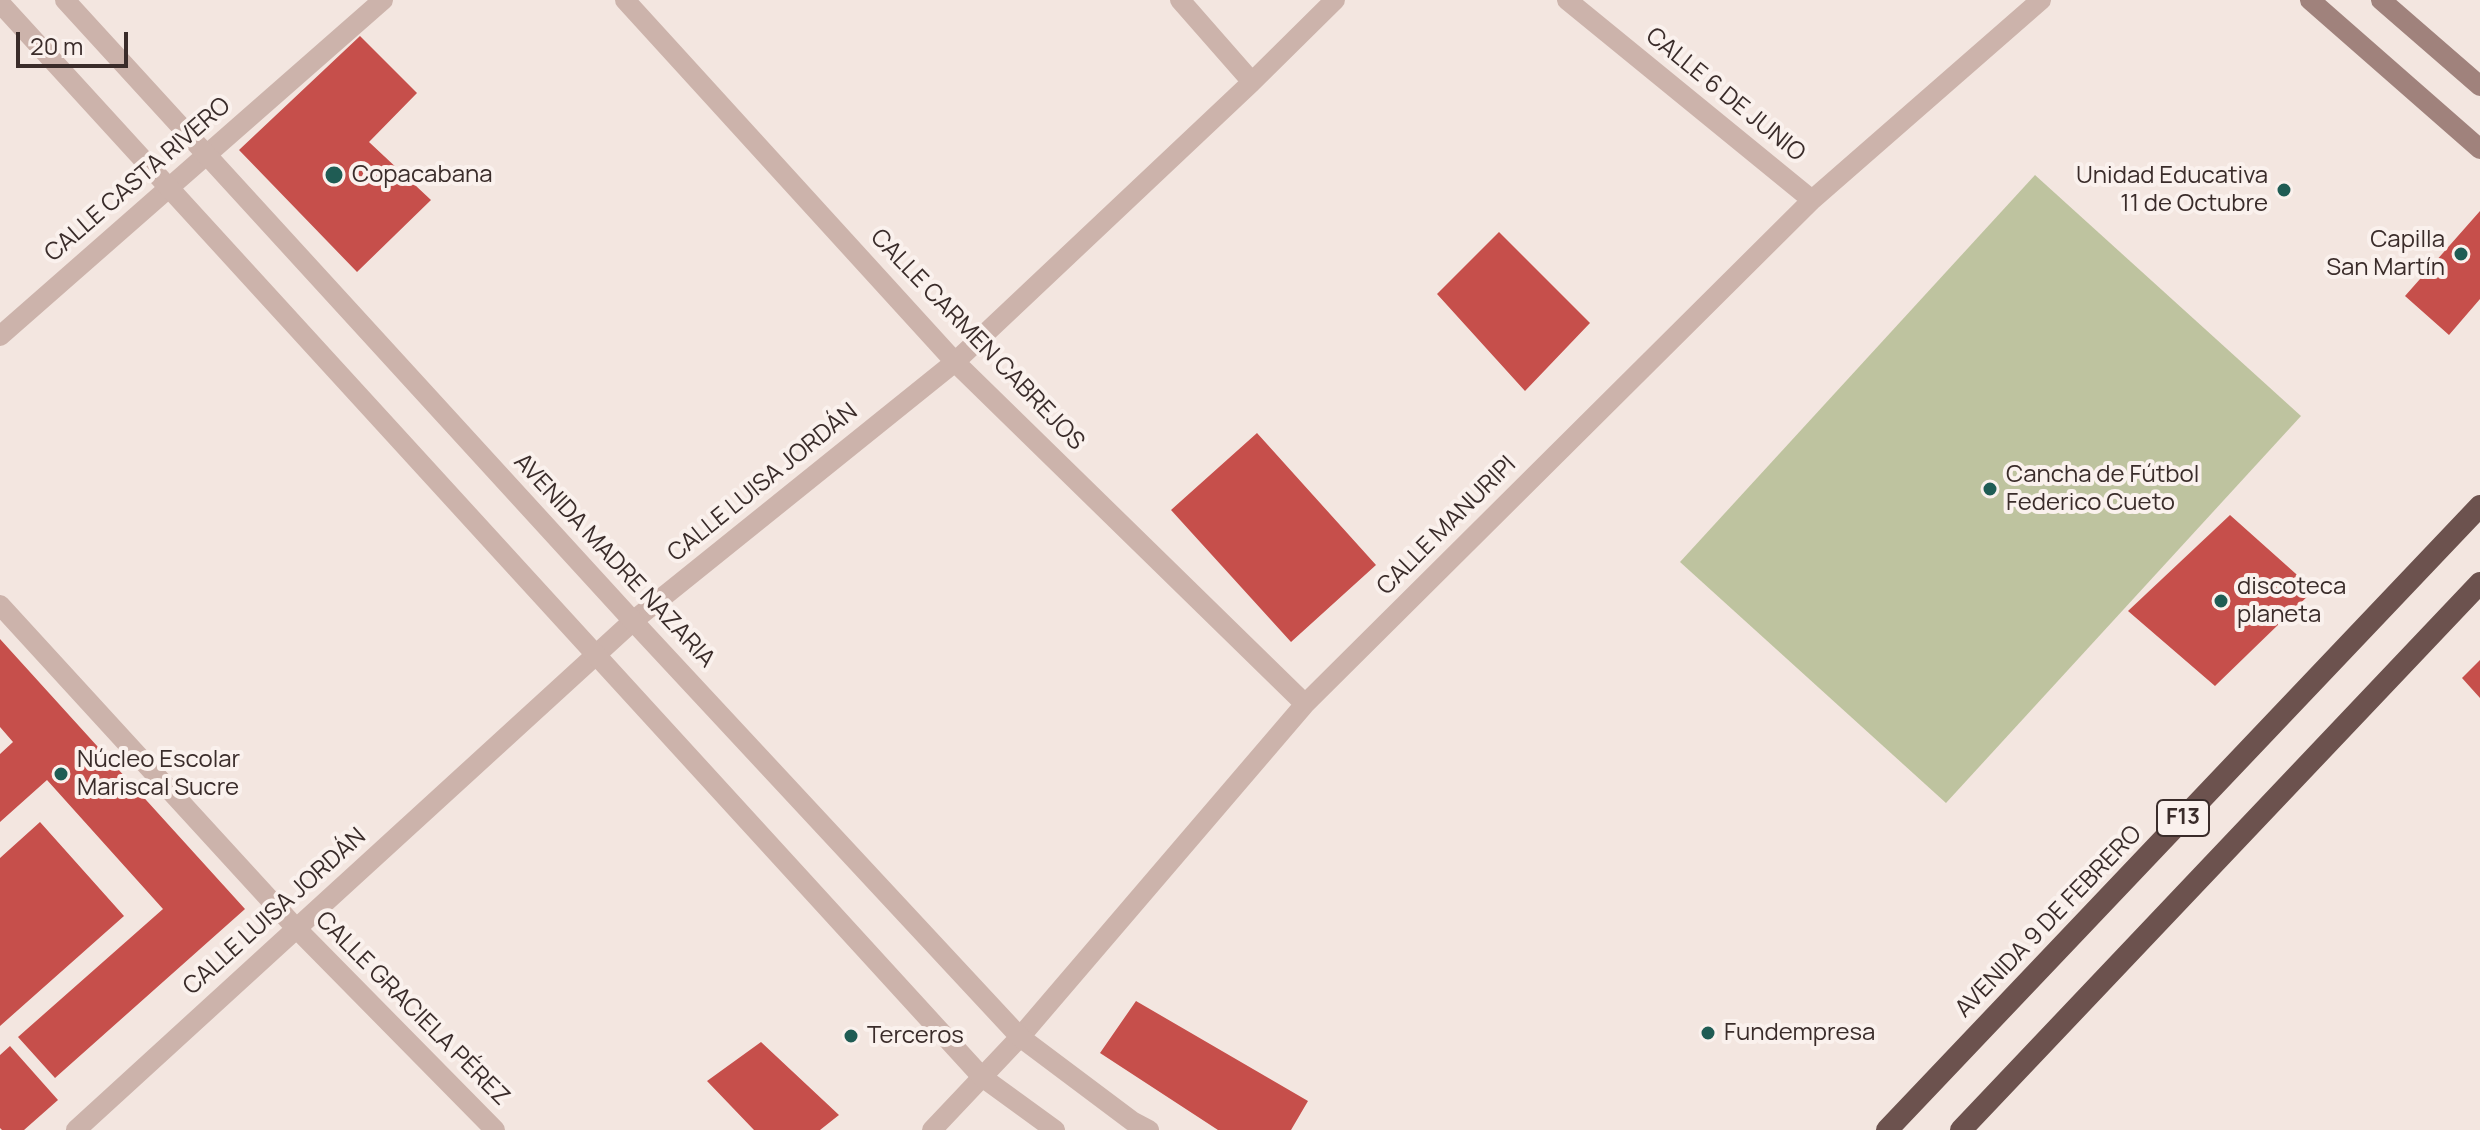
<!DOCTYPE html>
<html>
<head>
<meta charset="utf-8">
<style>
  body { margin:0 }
  #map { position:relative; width:2480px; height:1130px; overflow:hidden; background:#f3e6e0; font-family:Manrope,sans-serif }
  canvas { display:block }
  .scale { position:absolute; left:16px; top:32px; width:112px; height:36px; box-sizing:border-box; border:4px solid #3a2c2a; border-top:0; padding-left:10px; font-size:24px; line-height:28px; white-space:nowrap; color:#3a2c2a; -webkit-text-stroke:6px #faf1ed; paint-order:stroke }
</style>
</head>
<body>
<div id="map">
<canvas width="2480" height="1130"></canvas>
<div class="scale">20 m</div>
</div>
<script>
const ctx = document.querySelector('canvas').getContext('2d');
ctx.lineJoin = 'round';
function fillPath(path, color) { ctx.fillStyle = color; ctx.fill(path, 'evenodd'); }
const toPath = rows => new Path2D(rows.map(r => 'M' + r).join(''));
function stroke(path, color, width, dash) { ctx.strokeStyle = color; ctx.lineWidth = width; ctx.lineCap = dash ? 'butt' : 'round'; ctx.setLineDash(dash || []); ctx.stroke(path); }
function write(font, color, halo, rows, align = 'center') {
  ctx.font = font + ' Manrope,sans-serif'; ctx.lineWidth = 8; ctx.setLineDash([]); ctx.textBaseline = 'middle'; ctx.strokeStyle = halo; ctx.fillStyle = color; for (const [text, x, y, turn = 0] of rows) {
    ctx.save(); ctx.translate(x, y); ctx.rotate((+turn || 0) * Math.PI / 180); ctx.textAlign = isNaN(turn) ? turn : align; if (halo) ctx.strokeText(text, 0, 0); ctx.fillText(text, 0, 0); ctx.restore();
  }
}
const green = toPath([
  [2035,175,2301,416,1946,803,1680,562]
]);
const building = toPath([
  [360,36,417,93,369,142,431,200,357,272,239,150],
  [2480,211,2480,299,2449,335,2405,296],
  [1499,232,1590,323,1525,391,1437,294],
  [1257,433,1376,565,1291,642,1171,510],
  [2230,515,2314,590,2215,686,2128,611],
  [0,639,245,909,55,1078,18,1037,163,909,47,780,0,822,0,754,13,742,0,727],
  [2480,660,2480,698,2462,678],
  [40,822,124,916,0,1026,0,858],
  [1136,1001,1308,1101,1291,1130,1218,1130,1100,1053],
  [761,1042,839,1115,820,1130,754,1130,707,1081],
  [10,1046,58,1100,24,1130,2,1130,0,1128,0,1055]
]);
const minor = toPath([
  [625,0,955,362,1305,704],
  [1180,0,1252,82],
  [1567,0,1812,200],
  [0,336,383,0],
  [0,605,295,927,495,1130],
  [76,1130,633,621,955,362,1252,82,1335,0],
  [932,1130,1020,1037,1305,704,1812,200,2041,0]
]);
const tertiary = toPath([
  [65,0,633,621,1020,1037,1132,1121,1149,1130],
  [0,3,982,1077,1055,1130]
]);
const secondary = toPath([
  [2310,0,2480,149],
  [2381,0,2480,86]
]);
const trunk = toPath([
  [1887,1130,2480,506],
  [1961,1130,2480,583]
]);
const markers = [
  [334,175,10,"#1f5c54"],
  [2284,190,8,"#1f5c54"],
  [2461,254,8,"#1f5c54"],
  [1990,489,8,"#1f5c54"],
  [2221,601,8,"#1f5c54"],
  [61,774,8,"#1f5c54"],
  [1708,1033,8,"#1f5c54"],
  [851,1036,8,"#1f5c54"]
];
const shields = [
  [2183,818,52]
];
const shieldNames = [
  ["F13",2183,818]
];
const streetNames = [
  ["CALLE 6 DE JUNIO",1725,95,39],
  ["CALLE CASTA RIVERO",138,180,-41],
  ["CALLE CARMEN CABREJOS",977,340,46],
  ["CALLE LUISA JORDÁN",763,483,-39],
  ["CALLE MANURIPI",1447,526,-45],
  ["AVENIDA MADRE NAZARIA",614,561,47],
  ["CALLE LUISA JORDÁN",275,912,-42],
  ["AVENIDA 9 DE FEBRERO",2049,922,-46],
  ["CALLE GRACIELA PÉREZ",412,1009,45]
];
const poiNames = [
  ["Copacabana",352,175],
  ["Unidad Educativa",2268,176,"right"],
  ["11 de Octubre",2268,204,"right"],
  ["Capilla",2445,240,"right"],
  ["San Martín",2445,268,"right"],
  ["Cancha de Fútbol",2006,475],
  ["Federico Cueto",2006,503],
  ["discoteca",2237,587],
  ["planeta",2237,615],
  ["Núcleo Escolar",77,760],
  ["Mariscal Sucre",77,788],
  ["Fundempresa",1724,1033],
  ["Terceros",867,1036]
];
fillPath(green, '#bec39f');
fillPath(building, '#c64f4b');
stroke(minor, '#ccb3ab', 20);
stroke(tertiary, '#ccb3ab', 20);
stroke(secondary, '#a0827c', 20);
stroke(trunk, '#6c524e', 22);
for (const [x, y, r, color] of markers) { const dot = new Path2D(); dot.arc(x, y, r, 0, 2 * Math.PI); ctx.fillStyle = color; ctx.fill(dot); stroke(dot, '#faf1ed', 3); }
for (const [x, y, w] of shields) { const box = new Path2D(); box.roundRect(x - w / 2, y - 18, w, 36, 6); ctx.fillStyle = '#faf1ed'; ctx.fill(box); stroke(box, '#3a2c2a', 2); }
write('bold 22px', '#3a2c2a', null, shieldNames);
write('24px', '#3a2c2a', '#faf1ed', streetNames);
write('24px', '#3a2c2a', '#faf1ed', poiNames, 'left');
</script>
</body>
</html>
